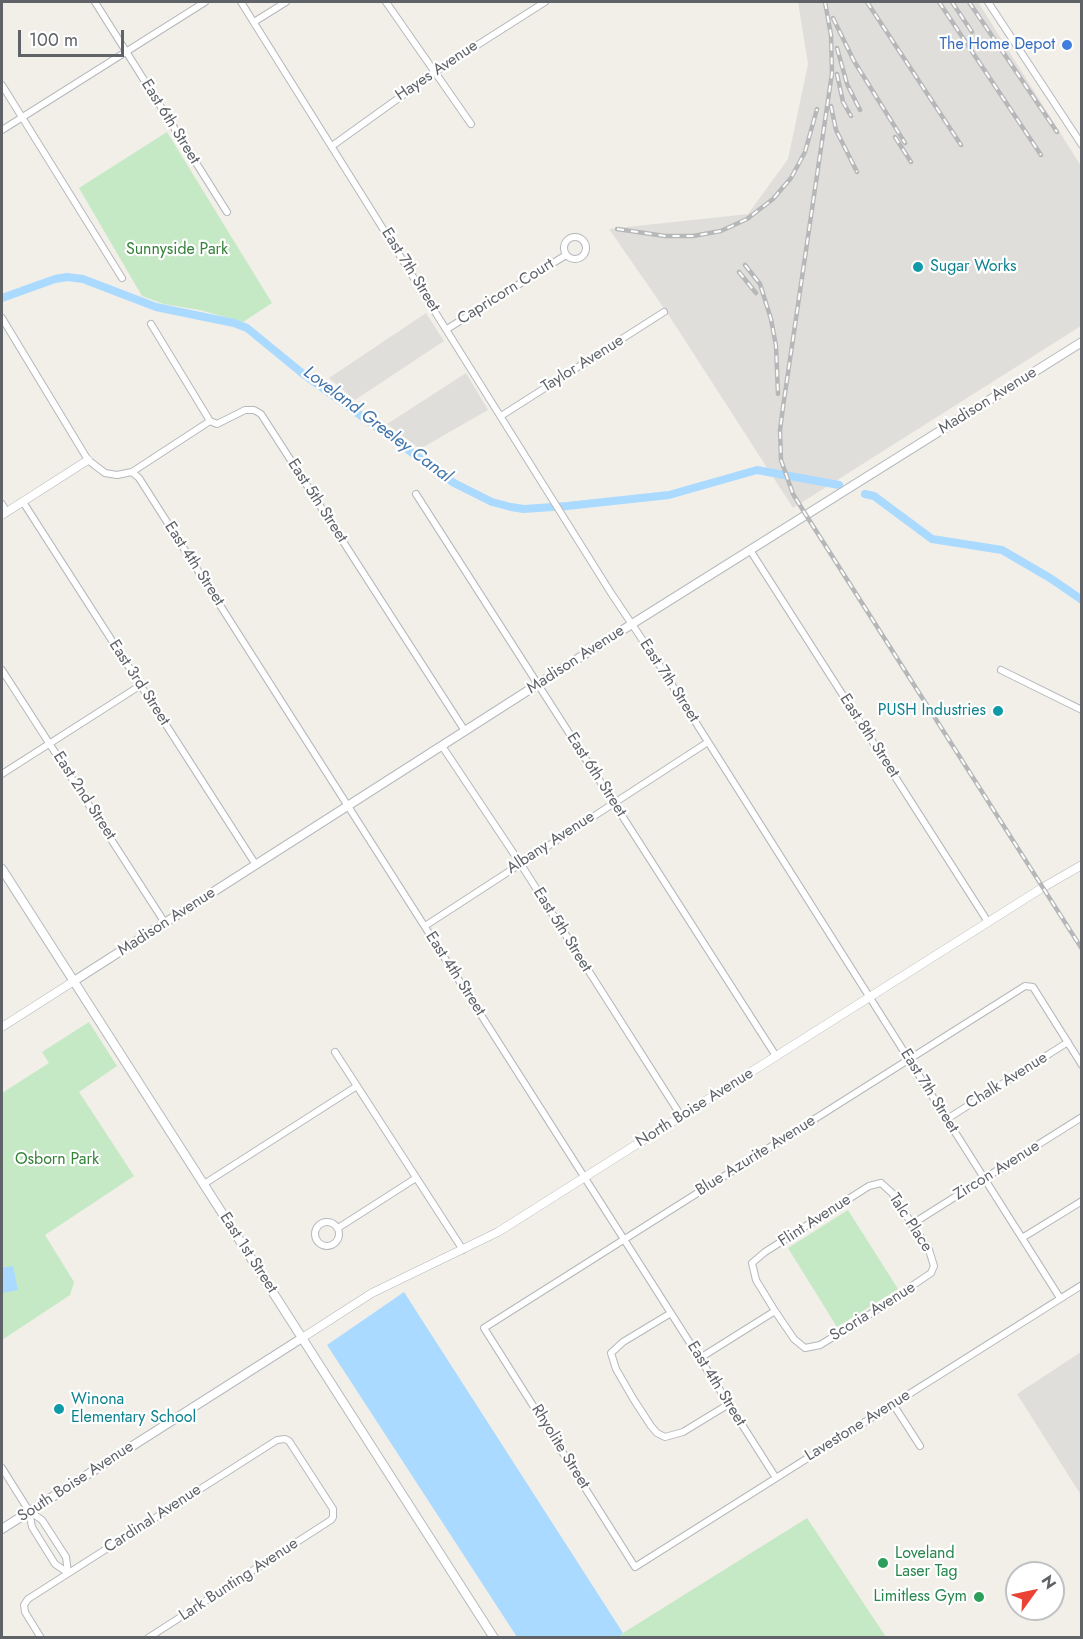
<!DOCTYPE html>
<html>
<head>
<meta charset="utf-8">
<style>
  body { margin:0 }
  #map { position:relative; width:1083px; height:1639px; overflow:hidden; background:#f1efe8; font-family:Jost,sans-serif }
  canvas { display:block }
  .frame { position:absolute; inset:0; border:3px solid #5f6368; pointer-events:none }
  .north { position:absolute; left:1005px; top:1561px; width:60px; height:60px; box-sizing:border-box; background:#fff; border:2px solid #bfc1c3; border-radius:50%; rotate:57deg; font-size:16px; font-weight:700; line-height:24px; text-align:center; color:#5f6368 }
  .north::after { content:''; display:block; margin:auto; width:21px; height:27px; background:#ea4335; clip-path:polygon(50% 0,100% 100%,50% 72%,0 100%) }
  .scale { position:absolute; left:18px; top:30px; width:106px; height:27px; box-sizing:border-box; border:3px solid #5f6368; border-top:0; padding-left:8px; font-size:18px; line-height:21px; white-space:nowrap; color:#5f6368; -webkit-text-stroke:4px #fff; paint-order:stroke }
</style>
</head>
<body>
<div id="map">
<canvas width="1083" height="1639"></canvas>
<div class="frame"></div>
<div class="north">N</div>
<div class="scale">100 m</div>
</div>
<script>
const ctx = document.querySelector('canvas').getContext('2d');
ctx.lineJoin = 'round';
function fillPath(path, color) { ctx.fillStyle = color; ctx.fill(path, 'evenodd'); }
const toPath = rows => new Path2D(rows.map(r => 'M' + r).join(''));
function stroke(path, color, width, dash) { ctx.strokeStyle = color; ctx.lineWidth = width; ctx.lineCap = dash ? 'butt' : 'round'; ctx.setLineDash(dash || []); ctx.stroke(path); }
function write(font, color, halo, rows, align = 'center') {
  ctx.font = font + ' Jost,sans-serif'; ctx.lineWidth = 4.5; ctx.setLineDash([]); ctx.textBaseline = 'middle'; ctx.strokeStyle = halo; ctx.fillStyle = color; for (const [text, x, y, turn = 0] of rows) {
    ctx.save(); ctx.translate(x, y); ctx.rotate((+turn || 0) * Math.PI / 180); ctx.textAlign = isNaN(turn) ? turn : align; if (halo) ctx.strokeText(text, 0, 0); ctx.fillText(text, 0, 0); ctx.restore();
  }
}
const industrial = toPath([
  [798,2,978,2,1081,166,1081,326,793,508,668,314,609,229,748,214,788,159,808,64],
  [426,313,444,341,355,400,329,378],
  [466,373,488,410,420,449,387,424],
  [1081,1352,1081,1495,1017,1394]
]);
const green = toPath([
  [167,132,272,303,243,322,200,310,164,304,142,296,79,188],
  [89,1022,117,1066,79,1092,134,1176,45,1235,74,1282,70,1295,2,1340,2,1093,49,1063,42,1052],
  [848,1210,898,1289,837,1327,788,1248],
  [807,1518,886,1637,616,1637,623,1633]
]);
const water = toPath([
  [13,1266,18,1290,2,1293,2,1279,3,1279,2,1268],
  [404,1292,623,1633,616,1638,517,1637,327,1345]
]);
const canal = toPath([
  [2,298,55,279,67,277,83,279,156,307,234,323,247,328,302,373,454,483,492,502,511,507,524,509,567,506,669,495,757,470,839,485],
  [865,494,874,496,932,539,1002,550,1050,578,1082,600]
]);
const minor = toPath([
  [95,2,227,212],
  [241,2,611,593,660,666,1060,1298],
  [386,2,471,124],
  [988,2,1082,145],
  [254,22,286,2],
  [2,85,122,278],
  [2,130,205,2],
  [332,146,435,72,545,2],
  '564 248a11 11 0 1 1 22 0a11 11 0 1 1-22 0Z',
  [2,318,88,460,105,473,117,475,132,472,210,421],
  [151,324,210,421,217,424,245,410,254,410,261,414,465,731],
  [447,329,566,255],
  [501,416,664,312],
  [132,472,139,478,776,1478],
  [416,494,776,1056],
  [23,502,256,865],
  [2,504,7,512],
  [750,550,988,922],
  [2,670,165,923],
  [1001,670,1082,710],
  [442,746,520,863,681,1116],
  [2,774,141,685],
  [425,926,708,742],
  [335,1052,463,1250],
  [1082,1065,1033,987,1025,986,484,1328,635,1567,1082,1285],
  [947,1119,1068,1042],
  [881,1183,892,1193,929,1250,934,1266,931,1273,872,1313,820,1345,805,1348,794,1339,775,1311,756,1280,752,1263,765,1252,869,1186,881,1183],
  [204,1184,357,1086],
  '315 1234a12 12 0 1 1 24 0a12 12 0 1 1-24 0Z',
  [912,1224,1082,1117],
  [338,1228,416,1178],
  [1022,1238,1082,1201],
  [671,1313,623,1342,611,1353,616,1369,634,1400,651,1426,657,1433,665,1437,683,1432,729,1404],
  [700,1358,775,1311],
  [893,1404,920,1446],
  [2,1468,29,1511,42,1520,66,1557,68,1573],
  [29,1511,32,1527,55,1564,68,1573],
  [41,1638,25,1612,24,1605,28,1599,277,1440,285,1439,289,1441,333,1509,333,1517,331,1520,148,1638]
]);
const tertiary = toPath([
  [2,515,88,460],
  [2,1027,74,981],
  [302,1338,372,1293,498,1232,1042,888,1082,865]
]);
const secondary = toPath([
  [2,869,494,1638],
  [74,981,632,624,1082,342],
  [2,1529,302,1338]
]);
const rail = toPath([
  [825,2,831,35,832,73,783,407,780,430,781,460,793,494,806,515,1082,949],
  [867,2,961,145],
  [939,2,1041,155],
  [952,2,972,32],
  [969,2,1057,132],
  [833,18,854,61,905,143],
  [837,48,847,84,860,110],
  [837,74,843,102,851,116],
  [831,106,836,130,857,172],
  [895,137,911,162],
  [617,229,665,236,693,236,721,231,747,219,773,199,791,178,805,152,817,109],
  [745,265,760,284,771,319,776,346,778,394],
  [739,272,756,293]
]);
const markers = [
  [1067,45,6,"#3f7fe0"],
  [918,267,6,"#0f9aa8"],
  [998,711,6,"#0f9aa8"],
  [59,1409,6,"#0f9aa8"],
  [883,1563,6,"#2e9e5b"],
  [979,1597,6,"#2e9e5b"]
];
const shopNames = [
  ["The Home Depot",1055,45]
];
const streetNames = [
  ["Hayes Avenue",437,71,-34],
  ["East 6th Street",170,122,58],
  ["East 7th Street",410,270,58],
  ["Capricorn Court",506,292,-32],
  ["Taylor Avenue",583,364,-32],
  ["Madison Avenue",988,401,-32],
  ["East 5th Street",317,501,57],
  ["East 4th Street",194,564,57],
  ["Madison Avenue",576,660,-33],
  ["East 7th Street",669,681,57],
  ["East 3rd Street",139,683,57],
  ["East 8th Street",869,736,57],
  ["East 6th Street",596,775,57],
  ["East 2nd Street",84,796,57],
  ["Albany Avenue",551,843,-33],
  ["Madison Avenue",167,922,-33],
  ["East 5th Street",562,930,58],
  ["East 4th Street",455,974,57],
  ["Chalk Avenue",1007,1081,-32],
  ["East 7th Street",929,1091,58],
  ["North Boise Avenue",695,1108,-32],
  ["Blue Azurite Avenue",756,1156,-32],
  ["Zircon Avenue",997,1171,-32],
  ["Flint Avenue",815,1221,-33],
  ["Talc Place",910,1223,57],
  ["East 1st Street",248,1253,57],
  ["Scoria Avenue",873,1312,-32],
  ["East 4th Street",716,1384,58],
  ["Lavestone Avenue",858,1426,-32],
  ["Rhyolite Street",560,1447,58],
  ["South Boise Avenue",76,1482,-33],
  ["Cardinal Avenue",153,1519,-33],
  ["Lark Bunting Avenue",239,1580,-33]
];
const parkNames = [
  ["Sunnyside Park",177,250],
  ["Osborn Park",57,1160]
];
const cultureNames = [
  ["Sugar Works",930,267],
  ["PUSH Industries",986,711,"right"],
  ["Winona",71,1400],
  ["Elementary School",71,1418]
];
const leisureNames = [
  ["Loveland",895,1554],
  ["Laser Tag",895,1572],
  ["Limitless Gym",967,1597,"right"]
];
const waterNames = [
  ["Loveland Greeley Canal",377,425,37]
];
fillPath(industrial, '#e0deda');
fillPath(green, '#c5e8c5');
fillPath(water, '#aadaff');
stroke(canal, '#aadaff', 8);
stroke(minor, '#b5b8bc', 8);
stroke(tertiary, '#b5b8bc', 9);
stroke(secondary, '#b6babf', 10);
stroke(minor, '#fff', 6);
stroke(tertiary, '#fff', 8);
stroke(secondary, '#fff', 8);
stroke(rail, '#b6b7b8', 4.5);
stroke(rail, '#fff', 2, [7]);
for (const [x, y, r, color] of markers) { const dot = new Path2D(); dot.arc(x, y, r, 0, 2 * Math.PI); ctx.fillStyle = color; ctx.fill(dot); stroke(dot, '#fff', 2); }
write('16px', '#366cbe', '#fff', shopNames, 'right');
write('16px', '#5f6368', '#fff', streetNames);
write('16px', '#348238', '#fff', parkNames);
write('16px', '#0d838f', '#fff', cultureNames, 'left');
write('16px', '#27864d', '#fff', leisureNames, 'left');
write('italic 18px', '#4174aa', '#fff', waterNames);
</script>
</body>
</html>
